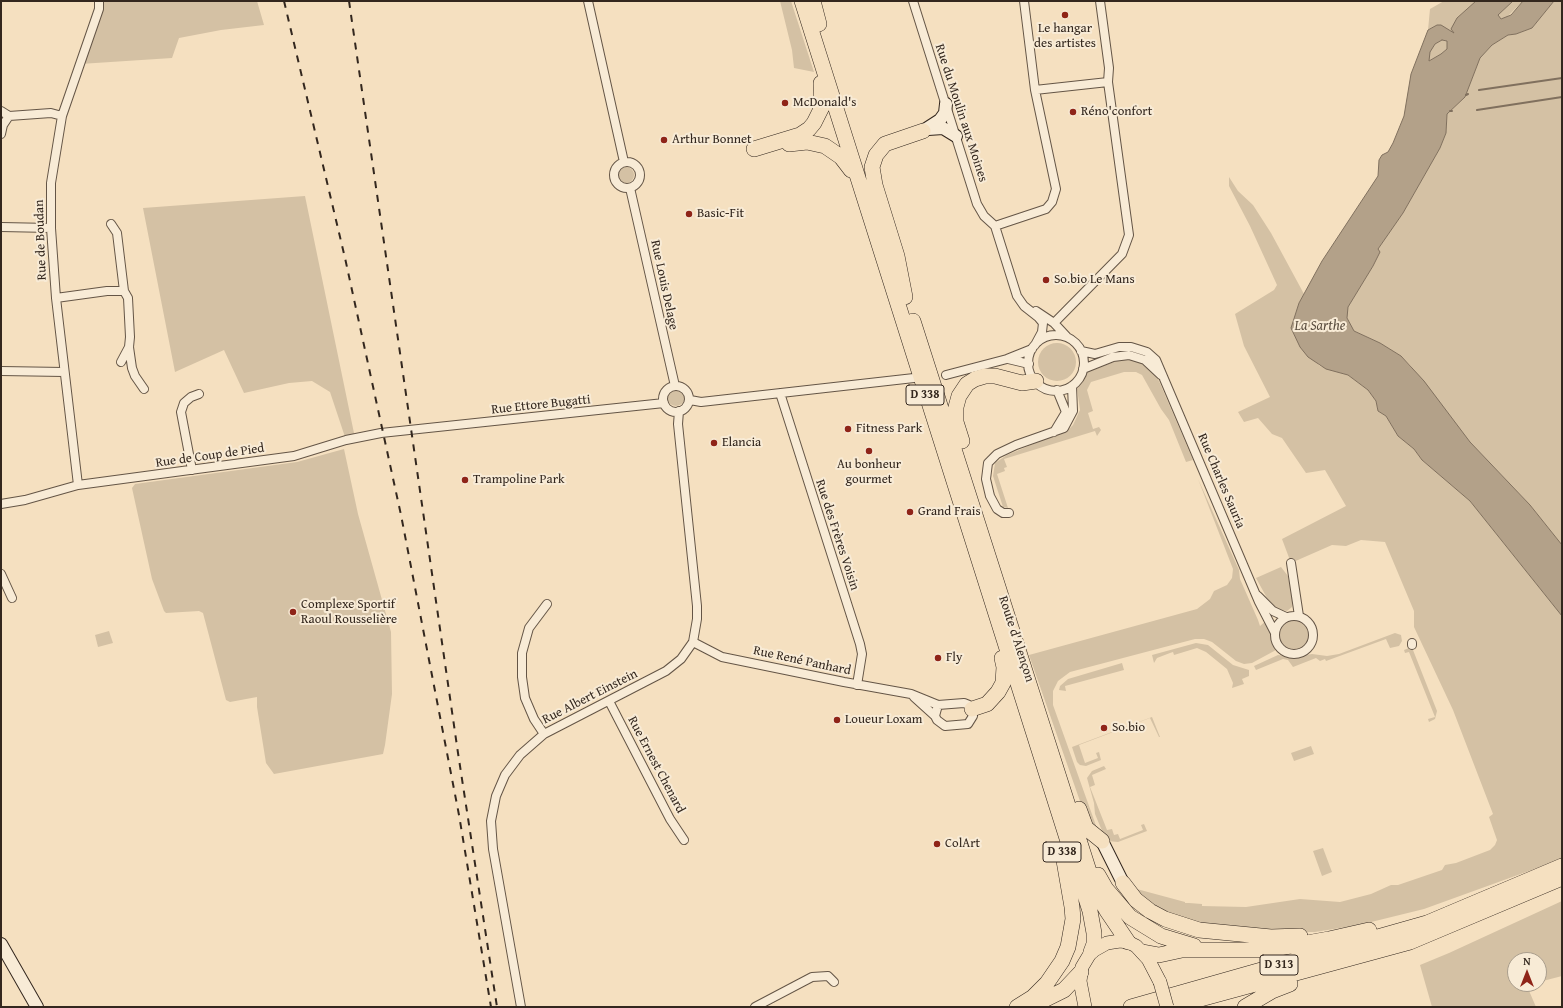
<!DOCTYPE html>
<html>
<head>
<meta charset="utf-8">
<style>
  body { margin:0 }
  #map { position:relative; width:1563px; height:1008px; overflow:hidden; background:#f5e0c0; font-family:"Gentium Book Plus",serif }
  canvas { display:block }
  .frame { position:absolute; inset:0; border:2px solid #33271e; pointer-events:none }
  .north { position:absolute; left:1507px; top:952px; width:40px; height:40px; box-sizing:border-box; background:#f8ebd6; border:1px solid #a99d8c; border-radius:50%; rotate:0deg; font-size:11px; font-weight:700; line-height:16px; text-align:center; color:#33271e }
  .north::after { content:''; display:block; margin:auto; width:14px; height:18px; background:#8f2418; clip-path:polygon(50% 0,100% 100%,50% 72%,0 100%) }
</style>
</head>
<body>
<div id="map">
<canvas width="1563" height="1008"></canvas>
<div class="frame"></div>
<div class="north">N</div>
</div>
<script>
const ctx = document.querySelector('canvas').getContext('2d');
ctx.lineJoin = 'round';
function fillPath(path, color) { ctx.fillStyle = color; ctx.fill(path, 'evenodd'); }
const toPath = rows => new Path2D(rows.map(r => 'M' + r).join(''));
function stroke(path, color, width, dash) { ctx.strokeStyle = color; ctx.lineWidth = width; ctx.lineCap = dash ? 'butt' : 'round'; ctx.setLineDash(dash || []); ctx.stroke(path); }
function write(font, color, halo, rows, align = 'center') {
  ctx.font = font + ' "Gentium Book Plus",serif'; ctx.lineWidth = 4; ctx.setLineDash([]); ctx.textBaseline = 'middle'; ctx.strokeStyle = halo; ctx.fillStyle = color; for (const [text, x, y, turn = 0] of rows) {
    ctx.save(); ctx.translate(x, y); ctx.rotate((+turn || 0) * Math.PI / 180); ctx.textAlign = isNaN(turn) ? turn : align; if (halo) ctx.strokeText(text, 0, 0); ctx.fillText(text, 0, 0); ctx.restore();
  }
}
const green = toPath([
  [103,1,257,1,264,25,221,30,179,38,172,58,80,64,97,23],
  [780,1,791,1,814,72,794,68,792,50],
  [1444,1,1476,1,1457,18,1454,33,1437,25,1428,30,1430,9],
  [1513,1,1523,1,1506,18,1499,18,1498,15],
  [1554,1,1562,1,1562,545,1530,505,1470,442,1410,365,1401,356,1380,343,1354,331,1348,322,1346,310,1373,266,1380,252,1378,249,1403,213,1440,148,1446,133,1447,114,1465,97,1480,58,1492,45,1508,35,1516,34,1532,28],
  [1442,40,1447,41,1447,49,1441,54,1429,61,1429,52,1435,44],
  '618 175a8 8 0 1 1 16 0a8 8 0 1 1-16 0Z',
  [1229,177,1238,191,1253,205,1271,233,1304,294,1299,303,1292,330,1302,349,1320,366,1348,375,1368,390,1376,401,1378,411,1386,416,1398,436,1414,449,1422,460,1470,501,1562,616,1562,859,1424,909,1359,925,1315,932,1242,933,1168,917,1133,888,1185,902,1185,903,1189,903,1202,904,1202,906,1246,907,1300,899,1340,902,1371,894,1391,885,1398,885,1442,870,1445,865,1456,863,1490,850,1495,845,1497,840,1489,817,1493,814,1453,710,1414,627,1414,611,1385,542,1361,540,1346,546,1332,545,1291,563,1282,539,1346,506,1325,470,1306,473,1282,438,1272,434,1258,418,1244,422,1238,412,1270,397,1244,346,1235,314,1274,290,1277,285,1250,226,1229,186],
  [305,196,355,438,346,440,330,392,312,381,289,383,244,393,224,350,175,372,143,208],
  '1038 362a19 19 0 1 1 38 0a19 19 0 1 1-38 0Z',
  [1123,359,1138,361,1152,371,1159,381,1193,460,1186,462,1169,420,1161,409,1142,375,1136,372,1124,372,1091,382,1087,390,1093,411,1088,413,1093,429,1099,427,1101,430,1097,436,1095,431,1004,459,1007,467,1004,468,1005,471,997,474,1008,508,1003,507,993,476,995,463,1007,455,1069,429,1073,425,1080,410,1077,388,1082,378,1090,370],
  '667 397a9 9 0 1 1 18 0a9 9 0 1 1-18 0Z',
  [344,449,358,514,391,632,392,694,385,745,383,754,274,774,266,763,257,707,257,697,230,702,226,700,203,613,199,611,166,613,164,611,152,579,132,488,135,484,297,462],
  [1198,479,1239,570,1240,579,1258,620,1260,626,1267,620,1271,629,1272,639,1276,650,1252,663,1244,664,1236,661,1212,642,1204,639,1195,639,1070,672,1058,681,1053,691,1053,705,1099,834,1089,827,1029,655,1197,609,1210,599,1214,591,1227,585,1232,578,1233,569],
  [1281,567,1288,576,1293,601,1292,607,1287,611,1278,609,1267,598,1256,578],
  '1279 634a16 16 0 1 1 32 0a16 16 0 1 1-32 0Z',
  [109,631,113,643,98,647,95,635],
  [1395,633,1401,635,1402,641,1399,646,1390,648,1386,639,1326,661,1325,659,1320,661,1316,658,1293,667,1288,660,1283,659,1256,670,1254,666,1278,655,1295,657,1312,654,1327,656,1339,654],
  [1196,643,1208,645,1233,665,1249,670,1249,676,1242,679,1244,684,1232,688,1233,683,1227,669,1206,652,1197,648,1174,655,1173,652,1170,653,1157,658,1154,663,1152,655],
  [1409,648,1413,650,1437,711,1435,719,1429,722,1428,719,1435,717,1409,652,1405,653,1404,650],
  [1122,663,1124,670,1065,686,1066,691,1059,690,1060,686,1068,679],
  [1152,717,1160,737,1159,737,1150,718,1079,745,1085,763,1098,758,1096,753,1099,752,1101,760,1086,766,1080,765,1077,762,1072,747],
  [1311,746,1314,754,1294,761,1291,753],
  [1104,766,1106,769,1092,775,1095,785,1090,787,1107,830,1112,829,1114,835,1118,834,1120,839,1143,830,1141,825,1144,824,1147,831,1118,842,1108,841,1105,838,1095,814,1094,803,1087,778,1092,771],
  [1323,848,1332,872,1322,876,1313,851],
  [1562,901,1562,976,1539,982,1539,960,1515,960,1515,984,1532,984,1527,986,1536,1007,1432,1007,1420,965,1449,953]
]);
const water = toPath([
  [1476,1,1513,1,1498,15,1501,19,1511,15,1523,1,1554,1,1532,28,1516,34,1508,35,1492,45,1480,58,1465,97,1447,114,1446,133,1440,148,1403,213,1378,249,1380,252,1373,266,1348,307,1347,318,1354,331,1380,343,1401,356,1424,381,1470,442,1530,505,1562,545,1562,616,1470,501,1422,460,1414,449,1398,436,1386,416,1378,411,1376,401,1368,390,1348,375,1326,369,1308,357,1300,347,1291,328,1299,303,1322,261,1378,176,1379,160,1382,155,1388,152,1393,143,1404,116,1411,74,1428,30,1437,25,1441,25,1454,33,1451,29,1457,18,1476,1],
  [1442,40,1447,41,1447,49,1441,54,1429,61,1430,52,1435,44,1442,40]
]);
const stream = toPath([
  [1479,90,1562,78],
  [1466,95,1468,94],
  [1477,110,1562,97],
  [1450,111,1452,111]
]);
const street = toPath([
  [588,1,624,162],
  [913,1,977,204,984,216,995,226,1017,296,1024,306,1038,317,1043,323,1042,332,1035,345],
  [1035,90,1108,82],
  [1,111,9,116,51,113,62,116],
  [1,134,3,125,9,116],
  '614 175a13 13 0 1 1 26 0a13 13 0 1 1-26 0Z',
  [630,188,675,386],
  [111,224,117,233,124,291,128,298,130,337,129,347,132,368,135,376,144,389],
  [995,226,1046,209,1052,202,1056,189,1035,90,1024,1],
  [1,227,51,228],
  [56,298,107,291,124,291],
  [1036,311,1054,323,1067,337],
  [1054,323,1122,254,1129,235,1108,82,1109,68,1100,1],
  '1028 363a28 28 0 1 1 56 0a28 28 0 1 1-56 0Z',
  [1081,351,1095,354,1119,347,1131,347,1147,352,1156,360,1259,602,1275,633],
  [1008,359,1029,364],
  [121,362,129,347],
  [1083,369,1113,357,1129,355,1145,360,1161,375],
  [1,371,64,372],
  [946,375,1007,359,1032,349],
  '663 399a13 13 0 1 1 26 0a13 13 0 1 1-26 0Z',
  [780,393,860,644,862,654,857,685],
  [690,400,701,402,914,378],
  [1054,432,1066,412,1057,390],
  [192,470,181,412,184,403,191,397,199,394],
  [78,485,56,298,51,228,51,183,62,116,99,9,99,1],
  [1,504,25,500,78,485,294,456,346,440,381,433,664,403],
  [1009,513,1003,513,997,509,990,496,986,479,988,463,997,454,1016,445,1064,428,1073,411,1072,386],
  [1291,563,1299,616],
  [1,574,12,598],
  [1258,596,1273,611,1286,617],
  '1275 635a19 19 0 1 1 38 0a19 19 0 1 1-38 0Z',
  [693,642,722,657,844,682,911,694,938,705,964,703,969,705,973,716,968,724,945,726,937,720,935,716,938,705],
  [1412,643,1412,645],
  [914,697,935,716],
  [609,701,670,819,684,840],
  [544,734,534,719,525,698,522,677,522,653,529,628,547,604],
  [521,1007,493,849,491,821,496,796,505,775,520,755,544,734,666,671,681,659,693,642,697,619,697,606,678,424,679,411],
  [755,1007,812,977,828,976,834,982]
]);
const secondary = toPath([
  [928,129,943,128,956,136],
  [923,131,940,120,945,113,946,104],
  [1102,841,1123,883],
  [1,944,37,1007]
]);
const primary = toPath([
  [1085,1007,1080,981,1082,967,1091,952,1107,943,1120,941,1128,942,1136,946,1148,959,1160,982]
]);
const highway = toPath([
  [802,1,1090,911,1094,933,1094,944,1091,952],
  [813,1,819,24],
  [789,144,807,142,825,146,841,157,851,170],
  [754,149,800,135,809,129,814,123,822,107,821,83],
  [905,297,897,256,875,185,872,167,876,155,885,144,923,131],
  [913,321,1095,890,1107,911,1128,942],
  [962,441,956,422,956,407,959,396,967,384,975,379,985,376,995,376,1022,383,1036,381],
  [972,709,987,704,998,692,1003,683,1004,667,1002,658],
  [1079,809,1086,828,1102,841],
  [1098,875,1106,889,1130,917,1161,936,1194,946],
  [1123,883,1136,900,1150,911,1165,919,1199,930,1271,937,1300,936],
  [1143,952,1159,955,1182,950,1268,950,1329,939,1369,930],
  [1017,1007,1033,997,1047,983,1062,961,1068,947,1073,919,1072,907,1063,855],
  [1030,1007,1064,990,1081,972],
  [1131,1007,1427,923,1562,866],
  [1171,1007,1410,942,1562,878],
  [1245,1007,1272,991,1290,984]
]);
const rail = toPath([
  [284,1,345,258,401,515,459,815,491,1007],
  [349,1,458,753,497,1007]
]);
const primaryBridge = toPath([
  [1160,982,1167,1007]
]);
const markers = [
  [1065,15,4,"#8f2418"],
  [785,103,4,"#8f2418"],
  [1073,112,4,"#8f2418"],
  [664,140,4,"#8f2418"],
  [689,214,4,"#8f2418"],
  [1046,280,4,"#8f2418"],
  [848,429,4,"#8f2418"],
  [714,443,4,"#8f2418"],
  [869,451,4,"#8f2418"],
  [465,480,4,"#8f2418"],
  [910,512,4,"#8f2418"],
  [293,612,4,"#8f2418"],
  [938,658,4,"#8f2418"],
  [837,720,4,"#8f2418"],
  [1104,728,4,"#8f2418"],
  [937,844,4,"#8f2418"]
];
const shields = [
  [925,395,38],
  [1062,852,38],
  [1279,965,38]
];
const shieldNames = [
  ["D 338",925,395],
  ["D 338",1062,852],
  ["D 313",1279,965]
];
const poiNames = [
  ["Le hangar",1065,29,"center"],
  ["des artistes",1065,44,"center"],
  ["McDonald's",793,103],
  ["Réno'confort",1081,112],
  ["Arthur Bonnet",672,140],
  ["Basic-Fit",697,214],
  ["So.bio Le Mans",1054,280],
  ["Fitness Park",856,429],
  ["Elancia",722,443],
  ["Au bonheur",869,465,"center"],
  ["gourmet",869,480,"center"],
  ["Trampoline Park",473,480],
  ["Grand Frais",918,512],
  ["Complexe Sportif",301,605],
  ["Raoul Rousselière",301,620],
  ["Fly",946,658],
  ["Loueur Loxam",845,720],
  ["So.bio",1112,728],
  ["ColArt",945,844]
];
const streetNames = [
  ["Rue du Moulin aux Moines",961,113,72],
  ["Rue de Boudan",41,240,-92],
  ["Rue Louis Delage",664,285,78],
  ["Rue Ettore Bugatti",541,405,-6],
  ["Rue de Coup de Pied",210,456,-8],
  ["Rue Charles Sauria",1221,481,67],
  ["Rue des Frères Voisin",837,535,72],
  ["Route d'Alençon",1016,639,72],
  ["Rue René Panhard",802,661,12],
  ["Rue Albert Einstein",590,697,-27],
  ["Rue Ernest Chenard",656,765,62]
];
const waterNames = [
  ["La Sarthe",1320,326]
];
fillPath(green, '#d4c1a4');
fillPath(water, '#b3a189');
stroke(water, '#80705e', 1);
stroke(stream, '#80705e', 2);
stroke(street, '#645546', 10);
stroke(secondary, '#33271e', 14);
stroke(primary, '#33271e', 14);
stroke(highway, '#33271e', 16);
stroke(street, '#f8ebd6', 8);
stroke(secondary, '#f8ebd6', 12);
stroke(primary, '#f5e0c0', 13);
stroke(highway, '#f5e0c0', 15);
stroke(rail, '#33271e', 2, [7, 7]);
stroke(primaryBridge, '#33271e', 14, []);
stroke(primaryBridge, '#f5e0c0', 13);
for (const [x, y, r, color] of markers) { const dot = new Path2D(); dot.arc(x, y, r, 0, 2 * Math.PI); ctx.fillStyle = color; ctx.fill(dot); stroke(dot, '#f8ebd6', 1.5); }
for (const [x, y, w] of shields) { const box = new Path2D(); box.roundRect(x - w / 2, y - 10, w, 20, 3); ctx.fillStyle = '#f8ebd6'; ctx.fill(box); stroke(box, '#33271e', 1); }
write('bold 12px', '#33271e', null, shieldNames);
write('13px', '#33271e', '#f8ebd6', poiNames, 'left');
write('13px', '#33271e', '#f8ebd6', streetNames);
write('italic 14px', '#594c3e', '#f8ebd6', waterNames);
</script>
</body>
</html>
